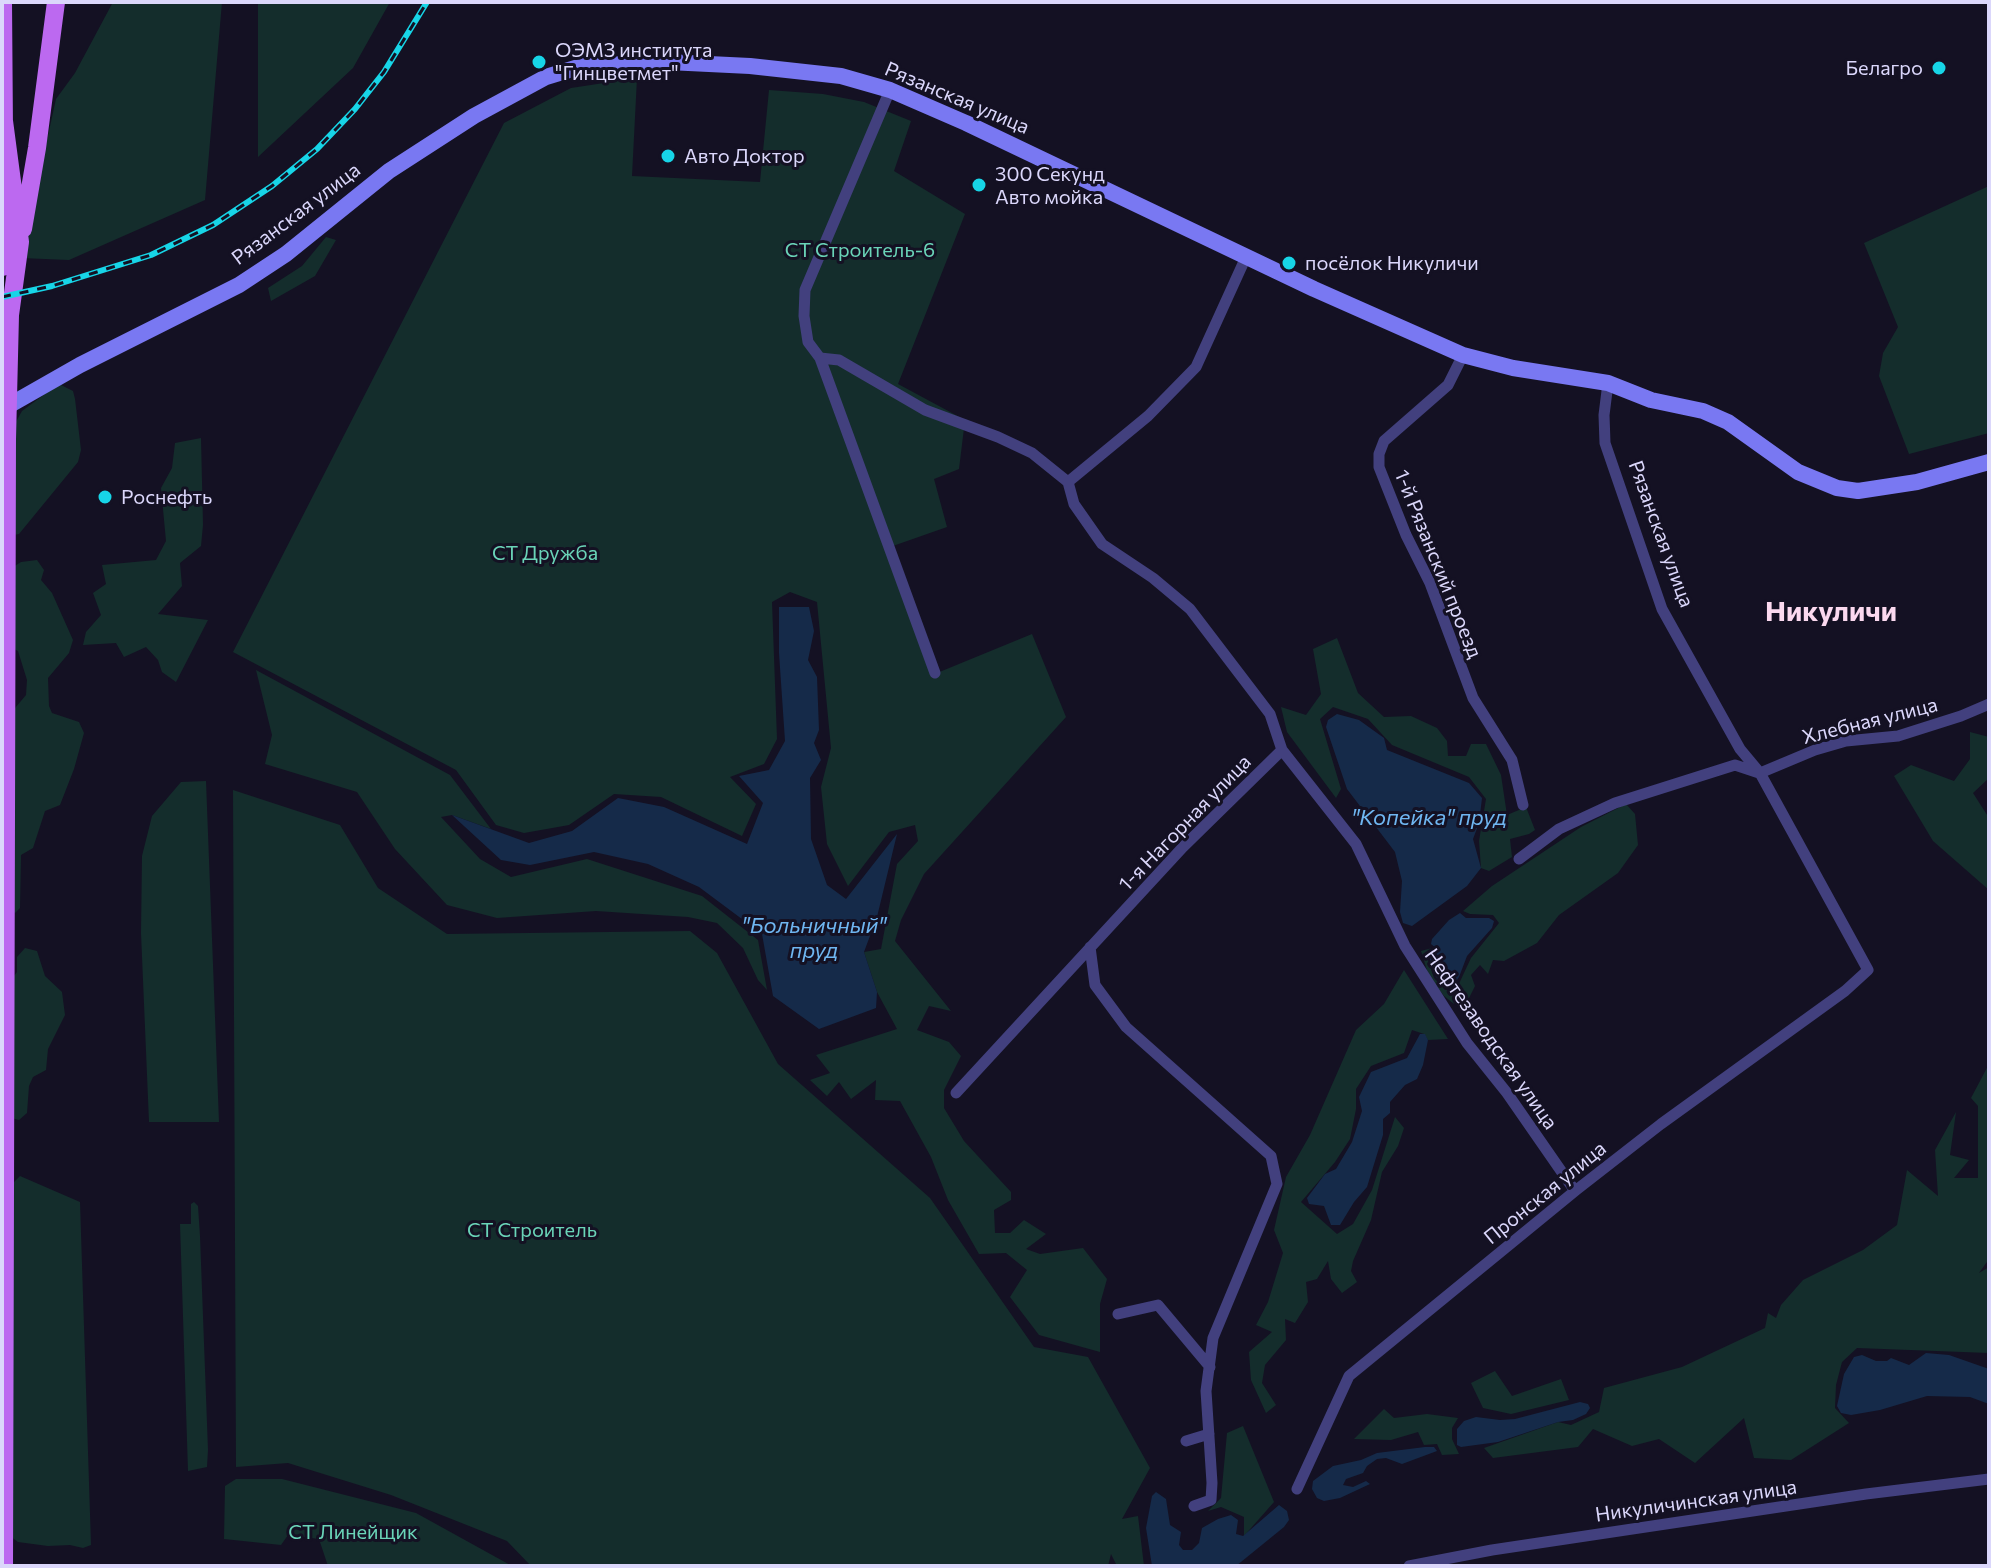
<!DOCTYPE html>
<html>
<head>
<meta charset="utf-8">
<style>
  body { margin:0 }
  #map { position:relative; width:1991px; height:1568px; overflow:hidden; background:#141123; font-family:Commissioner,sans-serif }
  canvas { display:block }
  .frame { position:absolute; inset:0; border:4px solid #dbd7fb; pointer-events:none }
</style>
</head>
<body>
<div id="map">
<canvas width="1991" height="1568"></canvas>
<div class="frame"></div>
</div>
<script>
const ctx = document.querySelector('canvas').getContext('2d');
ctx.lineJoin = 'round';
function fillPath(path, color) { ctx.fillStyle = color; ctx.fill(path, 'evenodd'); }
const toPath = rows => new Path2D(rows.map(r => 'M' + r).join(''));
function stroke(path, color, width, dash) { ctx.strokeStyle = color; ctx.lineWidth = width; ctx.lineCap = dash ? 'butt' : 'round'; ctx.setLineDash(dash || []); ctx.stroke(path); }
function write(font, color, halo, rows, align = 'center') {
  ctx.font = font + ' Commissioner,sans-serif'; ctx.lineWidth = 6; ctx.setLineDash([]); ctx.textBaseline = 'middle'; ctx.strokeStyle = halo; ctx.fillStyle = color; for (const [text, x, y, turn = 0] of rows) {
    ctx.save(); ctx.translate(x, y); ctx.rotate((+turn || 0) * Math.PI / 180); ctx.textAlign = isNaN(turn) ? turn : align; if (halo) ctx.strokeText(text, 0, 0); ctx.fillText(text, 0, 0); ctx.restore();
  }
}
const green = toPath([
  [113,2,222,2,205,200,69,260,21,258,56,99,75,73],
  [258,2,390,2,353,68,258,157],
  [637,78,632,176,760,182,769,90,823,94,864,102,911,121,894,171,965,214,898,384,965,420,959,469,934,479,947,527,890,547,937,673,1032,634,1066,717,924,874,901,920,895,941,951,1011,929,1006,917,1030,949,1042,961,1056,944,1090,944,1108,964,1141,1011,1192,1011,1200,994,1210,995,1233,1010,1233,1024,1220,1046,1234,1026,1249,1040,1254,1083,1248,1107,1279,1100,1304,1100,1352,1039,1335,1010,1297,1027,1270,1006,1253,979,1254,948,1200,931,1157,900,1101,875,1100,876,1080,851,1099,839,1082,827,1096,810,1080,830,1073,816,1055,897,1029,877,992,864,952,881,949,897,864,918,841,915,825,889,832,848,886,827,844,821,787,831,748,817,602,790,592,772,602,777,739,764,764,730,777,756,804,742,836,661,797,614,794,569,825,524,833,496,825,456,770,233,652,504,123,571,88],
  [1989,186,1989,433,1909,454,1879,376,1883,353,1898,327,1864,243],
  [326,237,336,240,315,276,271,301,268,288,302,266],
  [61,385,73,391,75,399,81,450,78,462,19,534,14,535,13,427,22,411,53,388],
  [201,438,203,525,201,546,180,563,182,586,158,614,208,620,176,682,162,672,158,660,146,647,124,657,116,643,83,645,86,632,101,615,93,593,106,584,102,565,156,560,166,541,161,488,172,468,175,443],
  [37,560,44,570,41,580,52,593,73,640,69,653,48,678,49,706,52,713,79,722,84,733,74,769,60,805,45,811,33,848,21,855,20,908,15,913,10,911,10,714,26,695,27,680,18,651,10,647,10,569,21,562],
  [1337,638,1358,693,1384,717,1411,716,1437,728,1447,741,1448,756,1466,756,1471,744,1486,744,1501,775,1507,815,1526,807,1535,830,1529,834,1510,839,1512,857,1489,871,1481,868,1479,841,1486,799,1469,777,1392,745,1368,719,1333,707,1320,719,1341,789,1336,798,1287,732,1281,707,1306,715,1321,694,1313,649],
  [256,670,450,775,491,829,452,815,441,817,480,859,511,877,587,859,702,896,758,940,767,990,758,980,743,948,717,923,688,917,596,911,497,918,447,905,395,849,357,792,265,764,272,735],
  [1970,732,1989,737,1989,778,1973,793,1989,818,1989,890,1933,841,1894,776,1911,765,1954,781,1970,759],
  [206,781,219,1122,149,1122,141,933,142,856,152,816,181,782],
  [233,790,340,825,378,888,447,934,690,931,717,953,778,1064,930,1198,1034,1347,1088,1357,1150,1468,1122,1519,1138,1516,1144,1566,1117,1566,1111,1554,1108,1566,531,1566,507,1541,391,1495,288,1463,236,1467],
  [1626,804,1635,814,1638,845,1618,873,1559,915,1537,943,1504,961,1493,960,1488,974,1480,965,1471,975,1475,986,1468,1000,1454,1004,1444,996,1429,977,1421,951,1432,948,1434,952,1427,958,1434,978,1445,990,1456,990,1471,958,1499,923,1493,915,1470,914,1463,911,1492,886,1581,827],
  [25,948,37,951,45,976,62,992,65,1015,48,1049,46,1070,33,1077,29,1086,27,1113,19,1120,11,1118,10,981,17,972,17,957],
  [1404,970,1448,1039,1428,1040,1424,1034,1412,1030,1404,1053,1371,1066,1356,1089,1356,1109,1350,1139,1335,1162,1301,1202,1337,1234,1353,1224,1372,1190,1395,1117,1404,1128,1398,1146,1382,1172,1371,1220,1353,1261,1351,1271,1357,1282,1342,1293,1331,1279,1328,1261,1317,1279,1306,1282,1308,1302,1295,1323,1285,1319,1286,1340,1265,1365,1262,1383,1276,1405,1266,1413,1251,1380,1249,1352,1272,1332,1256,1325,1268,1302,1283,1253,1274,1230,1286,1177,1310,1135,1356,1030,1384,1004],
  [1989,1064,1989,1259,1979,1273,1989,1267,1989,1353,1857,1348,1842,1362,1836,1385,1835,1408,1849,1423,1791,1460,1754,1458,1744,1418,1695,1463,1659,1439,1632,1446,1593,1429,1578,1447,1493,1458,1484,1448,1558,1422,1571,1425,1599,1412,1604,1388,1682,1367,1765,1328,1768,1313,1776,1318,1781,1305,1803,1280,1863,1250,1897,1225,1907,1170,1938,1196,1935,1150,1956,1112,1950,1155,1969,1160,1954,1178,1978,1178,1978,1106,1971,1098],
  [20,1176,80,1202,91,1545,83,1548,70,1545,48,1546,18,1542,10,1536,10,1186],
  [194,1202,198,1206,200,1236,208,1450,207,1467,188,1471,180,1224,191,1224,191,1204],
  [1495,1371,1512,1396,1561,1379,1569,1400,1511,1414,1483,1408,1471,1383],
  [1384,1409,1394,1418,1427,1414,1458,1418,1452,1428,1452,1439,1459,1454,1442,1455,1437,1444,1424,1445,1418,1432,1391,1440,1354,1439],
  [1243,1426,1274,1502,1244,1536,1244,1517,1221,1507,1208,1511,1221,1498,1227,1433],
  [236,1479,282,1479,416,1513,512,1566,328,1566,319,1539,288,1535,281,1545,224,1539,225,1486]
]);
const water = toPath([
  [779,607,809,607,814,631,808,660,817,677,819,730,814,743,821,760,810,778,811,839,827,885,846,899,897,834,877,917,864,952,877,992,876,1008,819,1029,773,996,762,934,699,887,648,864,594,852,530,865,501,860,452,815,529,843,572,831,618,798,664,807,747,844,763,803,739,776,769,770,785,741,779,653],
  [1337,714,1359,720,1384,738,1387,750,1469,783,1482,798,1479,823,1473,839,1481,868,1467,886,1412,926,1403,923,1400,912,1402,881,1395,852,1347,789,1326,727,1328,720],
  [1460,913,1466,918,1489,918,1494,921,1492,928,1467,956,1459,977,1452,987,1448,987,1436,977,1430,964,1430,957,1437,953,1437,949,1431,944,1432,939,1449,920],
  [1420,1034,1425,1034,1428,1040,1423,1065,1417,1079,1405,1085,1390,1102,1390,1113,1383,1119,1383,1135,1367,1187,1354,1202,1340,1225,1331,1225,1324,1206,1309,1204,1307,1198,1325,1174,1336,1169,1352,1142,1362,1111,1359,1097,1371,1072,1407,1058],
  [1926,1353,1949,1355,1989,1369,1989,1404,1970,1397,1927,1396,1880,1410,1851,1415,1841,1413,1837,1406,1844,1374,1854,1357,1862,1355,1876,1361,1887,1361,1891,1358,1909,1365],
  [1580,1402,1588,1404,1590,1408,1586,1414,1573,1420,1558,1422,1498,1442,1461,1447,1457,1445,1457,1429,1464,1421,1476,1417,1500,1420,1515,1419],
  [1425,1447,1434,1447,1437,1451,1402,1464,1386,1458,1377,1459,1367,1466,1363,1473,1346,1479,1343,1485,1353,1487,1366,1481,1370,1484,1340,1498,1324,1501,1317,1498,1312,1489,1313,1481,1333,1466,1361,1460,1377,1453],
  [1156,1492,1166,1499,1170,1525,1181,1532,1179,1545,1183,1550,1192,1550,1199,1543,1202,1528,1218,1519,1231,1515,1238,1520,1236,1534,1243,1536,1279,1505,1287,1511,1289,1520,1284,1527,1236,1566,1152,1566,1146,1528,1152,1496]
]);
const street = toPath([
  [890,90,805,290,804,316,808,342,820,358,935,673],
  [1463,355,1448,385,1384,441,1379,454,1379,467,1406,535,1430,583,1473,698,1512,760,1523,805],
  [820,358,839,360,925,410,998,437,1032,453,1068,482,1074,504,1102,544,1153,578,1190,609,1270,714,1282,750,1356,844,1405,946,1467,1043,1507,1093,1575,1191],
  [1068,482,1148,416,1196,367,1246,257],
  [1760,773,1815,750,1846,741,1898,736,1961,716,1989,704],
  [1519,859,1559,829,1615,803,1735,765,1759,773],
  [1090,947,1095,985,1126,1027,1271,1156,1277,1184,1213,1338,1206,1391,1212,1483,1211,1500,1194,1506],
  [956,1093,1183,847,1282,750],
  [1118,1314,1158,1305,1210,1367],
  [1186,1441,1209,1434],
  [1297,1489,1349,1376,1575,1191,1661,1124,1845,991,1868,970,1760,773,1740,749,1662,609,1605,443,1604,415,1608,383],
  [1409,1566,1492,1550,1866,1494,1989,1479]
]);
const secondary = toPath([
  [8,406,80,365,239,285,286,254,389,171,474,116,546,77,582,66,668,62,750,66,841,76,890,90,966,123,1314,289,1463,355,1513,368,1608,383,1651,400,1703,411,1728,422,1798,472,1837,488,1858,491,1917,482,1989,462]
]);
const primary = toPath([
  [3,2,4,131],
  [4,121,20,242,10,315,7,439,4,1566],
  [23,229,37,148,56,2],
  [2,267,3,193]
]);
const rail = toPath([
  [2,297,52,286,151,255,213,225,272,186,317,149,355,109,384,72,427,2]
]);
const markers = [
  [539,62,8,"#17d5e7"],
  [1939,68,8,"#17d5e7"],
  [668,156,8,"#17d5e7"],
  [979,185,8,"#17d5e7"],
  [1289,263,8,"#17d5e7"],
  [105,497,8,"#17d5e7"]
];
const poiNames = [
  ["ОЭМЗ института",555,50],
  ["\"Гинцветмет\"",555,73],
  ["Белагро",1923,68,"right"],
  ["Авто Доктор",684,156],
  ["300 Секунд",995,174],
  ["Авто мойка",995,197],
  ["посёлок Никуличи",1305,263],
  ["Роснефть",121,497]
];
const streetNames = [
  ["Рязанская улица",957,98,23],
  ["Рязанская улица",296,214,-37],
  ["Рязанская улица",1661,534,70],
  ["1-й Рязанский проезд",1438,564,68],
  ["Хлебная улица",1870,721,-14],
  ["1-я Нагорная улица",1185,823,-46],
  ["Нефтезаводская улица",1491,1039,55],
  ["Пронская улица",1545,1193,-39],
  ["Никуличинская улица",1696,1501,-8]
];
const parkNames = [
  ["СТ Строитель-6",860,250],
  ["СТ Дружба",545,553],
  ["СТ Строитель",532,1230],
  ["СТ Линейщик",353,1532]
];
const waterNames = [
  ["\"Копейка\" пруд",1429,818],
  ["\"Больничный\"",814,926],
  ["пруд",814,951]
];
const districtNames = [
  ["Никуличи",1831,612]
];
fillPath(green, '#142d2c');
fillPath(water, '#152a49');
stroke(street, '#42407e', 11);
stroke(secondary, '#7978f2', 16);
stroke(primary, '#bc69f0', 18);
stroke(rail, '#17d5e7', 6);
stroke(rail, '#141123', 3, [9]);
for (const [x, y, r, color] of markers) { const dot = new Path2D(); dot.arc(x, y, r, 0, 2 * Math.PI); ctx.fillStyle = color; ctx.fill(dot); stroke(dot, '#141123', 3); }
write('20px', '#dbd7fb', '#141123', poiNames, 'left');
write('20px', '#dbd7fb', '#141123', streetNames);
write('20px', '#6ad4b8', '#141123', parkNames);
write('italic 22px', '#6fb6f1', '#141123', waterNames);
write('bold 28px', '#fbd9ef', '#141123', districtNames);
</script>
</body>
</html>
